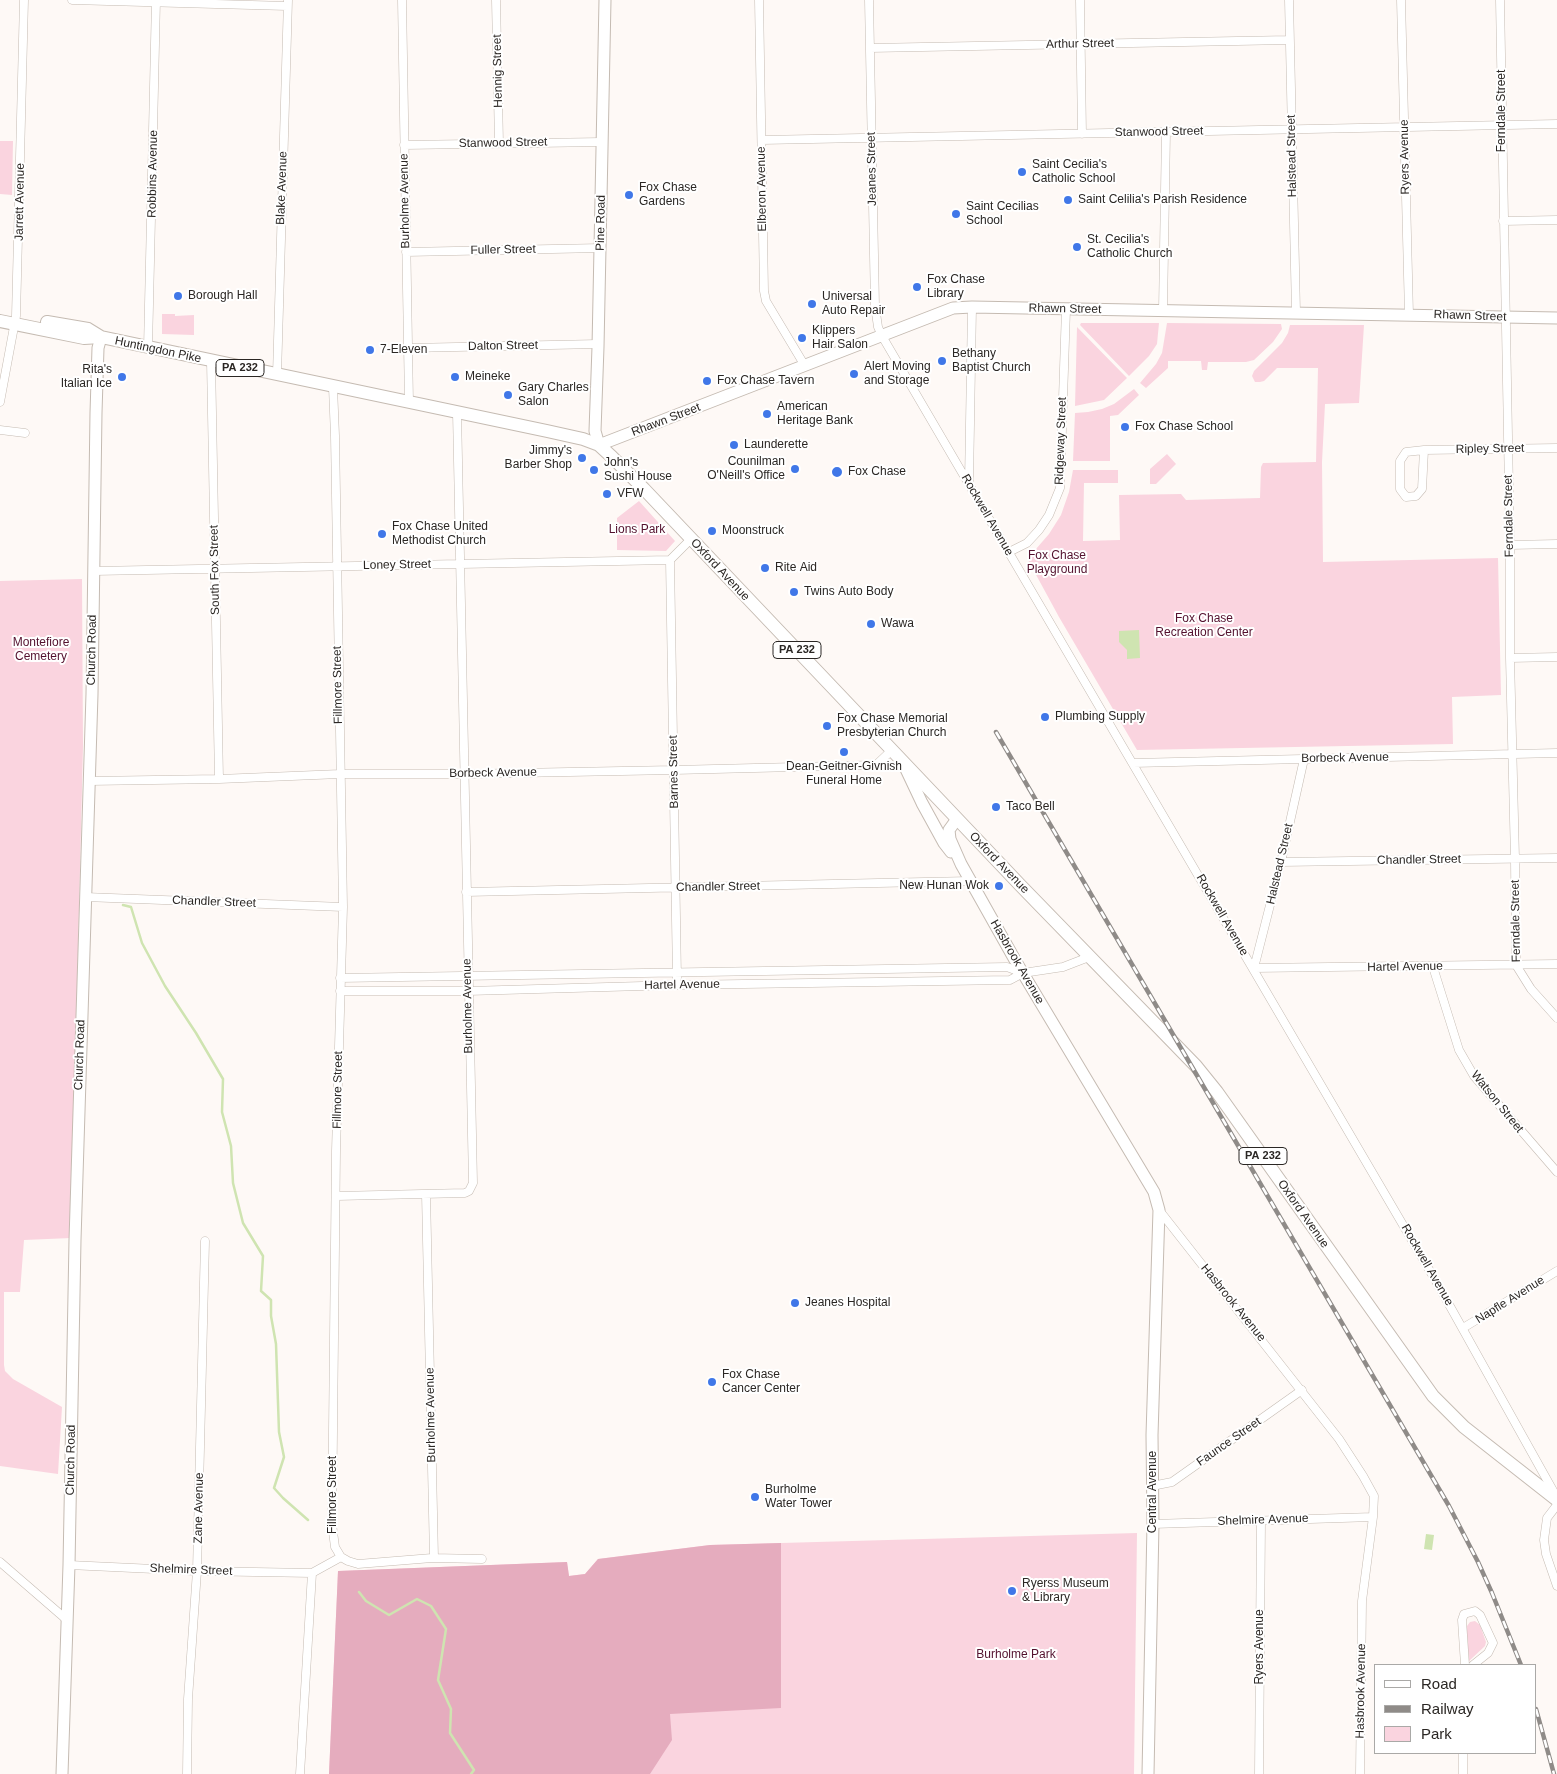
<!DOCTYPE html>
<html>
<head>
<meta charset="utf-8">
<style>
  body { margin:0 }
  #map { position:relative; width:1557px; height:1774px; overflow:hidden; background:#fef9f6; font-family:Arial,sans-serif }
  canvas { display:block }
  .legend { position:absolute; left:1374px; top:1664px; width:162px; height:90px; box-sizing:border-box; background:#fff; border:1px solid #aaa9a7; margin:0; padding:6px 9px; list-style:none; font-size:15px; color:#2b2724 }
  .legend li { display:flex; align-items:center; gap:10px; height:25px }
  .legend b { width:25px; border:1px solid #aaa9a7 }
</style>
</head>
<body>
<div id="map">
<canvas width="1557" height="1774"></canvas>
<ul class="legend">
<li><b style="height:6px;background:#fff"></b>Road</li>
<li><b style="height:6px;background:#8f8b88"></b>Railway</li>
<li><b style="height:14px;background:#fad4df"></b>Park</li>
</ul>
</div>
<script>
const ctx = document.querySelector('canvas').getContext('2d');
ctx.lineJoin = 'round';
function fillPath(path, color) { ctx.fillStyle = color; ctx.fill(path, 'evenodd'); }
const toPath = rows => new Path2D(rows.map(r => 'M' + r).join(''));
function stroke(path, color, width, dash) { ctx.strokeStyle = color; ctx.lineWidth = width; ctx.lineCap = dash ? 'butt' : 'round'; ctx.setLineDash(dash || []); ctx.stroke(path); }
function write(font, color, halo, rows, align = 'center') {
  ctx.font = font + ' Arial,sans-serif'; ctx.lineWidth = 4; ctx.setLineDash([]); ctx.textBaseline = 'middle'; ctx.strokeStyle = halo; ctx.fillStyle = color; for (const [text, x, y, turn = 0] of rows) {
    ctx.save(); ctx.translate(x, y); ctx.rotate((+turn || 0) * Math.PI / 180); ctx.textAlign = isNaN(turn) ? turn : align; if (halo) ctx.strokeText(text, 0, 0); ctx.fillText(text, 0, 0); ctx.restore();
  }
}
const green = toPath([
  [0,141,13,141,12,195,0,194],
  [162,314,175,314,175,316,194,315,194,335,162,334],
  [1081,323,1159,323,1157,344,1149,356,1129,376,1080,325],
  [1167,323,1281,324,1282,329,1273,342,1254,360,1246,362,1208,362,1207,370,1202,370,1201,361,1168,361,1168,368,1146,388,1140,383,1156,364,1162,353],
  [1290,325,1364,325,1359,403,1325,404,1322,462,1323,562,1498,558,1501,695,1452,697,1453,744,1137,750,1059,617,1028,560,1029,557,1049,534,1061,515,1069,492,1073,470,1118,470,1118,483,1084,483,1083,541,1120,540,1119,495,1181,494,1186,500,1260,498,1261,467,1263,463,1316,462,1318,368,1277,368,1264,381,1260,382,1255,382,1252,376,1254,371,1282,343,1288,333],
  [1077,327,1127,378,1104,400,1075,406],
  [1134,389,1139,395,1118,415,1110,416,1110,461,1073,461,1075,413,1088,412,1102,409,1114,404],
  [1167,454,1176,464,1156,484,1150,484,1150,469],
  [639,501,675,541,666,551,617,550,617,518],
  [82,579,83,746,71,1238,24,1240,20,1292,4,1292,4,1365,5,1371,13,1379,62,1407,58,1474,0,1466,0,581],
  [1137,1533,1134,1774,329,1774,338,1571,567,1562,569,1576,585,1574,598,1559,710,1545],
  [1475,1621,1480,1625,1486,1642,1485,1646,1468,1662,1466,1658,1467,1626,1470,1622]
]);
const forest = toPath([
  [781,1543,781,1708,670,1714,672,1740,650,1774,329,1774,338,1571,567,1562,569,1576,585,1574,598,1559,710,1545]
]);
const water = toPath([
  [1139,630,1140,658,1127,659,1127,650,1119,642,1119,631],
  [1426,1534,1434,1535,1432,1550,1424,1549]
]);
const stream = toPath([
  [123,905,131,907,142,943,165,986,196,1033,223,1079,222,1112,231,1146,233,1183,243,1223,263,1256,261,1291,271,1300,271,1316,276,1344,279,1432,284,1457,274,1488,283,1498,308,1520],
  [359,1592,366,1601,389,1615,417,1599,431,1606,446,1629,438,1680,451,1709,450,1733,474,1770,471,1774]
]);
const street = toPath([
  [72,0,287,6],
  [402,0,409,402],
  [496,0,499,143],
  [759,0,764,291,766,301,805,366],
  [869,0,875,306,878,327,882,336,1437,1283,1556,1496],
  [1080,0,1082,134],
  [1289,0,1296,312],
  [1401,0,1409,314],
  [1500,0,1510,545,1510,658,1515,859,1516,965,1531,989,1557,1018],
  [870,48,1289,40],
  [762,140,1557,124],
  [404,145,602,142],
  [1503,221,1557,220],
  [406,252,601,248],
  [1163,310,1166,132],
  [148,348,156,0],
  [409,348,598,344],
  [211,361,219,779],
  [277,375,288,0],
  [0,402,16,316,24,0],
  [0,430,25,433],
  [1424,450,1422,489,1416,496,1406,497,1400,489,1400,461,1406,452,1424,450,1557,448],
  [969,482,972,307],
  [1510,545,1557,544],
  [1009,552,1027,543,1039,530,1049,515,1060,488,1066,309],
  [670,560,677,978],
  [94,571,670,560,691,539],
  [1510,658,1557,657],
  [1304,759,1281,862,1254,968,1557,964],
  [1133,763,1557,753],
  [89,781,219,779,340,774,464,774,674,770,876,765,892,750],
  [1281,862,1557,858],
  [466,892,970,881],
  [85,897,343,907],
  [1433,967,1459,1050,1474,1076,1557,1172],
  [340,978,1007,967,1023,973],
  [340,991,468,991,677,985,1010,980,1023,973,1063,967,1089,957],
  [426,1194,434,1558],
  [337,1196,465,1193,469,1191,473,1183,457,412],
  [1159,1210,1339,1439,1363,1476,1374,1496,1373,1517,1362,1601,1360,1774],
  [1463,1328,1557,1271],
  [1152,1486,1172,1482,1302,1390],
  [1557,1505,1547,1518,1544,1540,1546,1554,1557,1586],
  [1153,1524,1373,1517],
  [341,1557,348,1561,358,1564,432,1558,482,1559],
  [0,1562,67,1620],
  [69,1565,197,1571,312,1573],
  [1465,1665,1462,1620,1464,1614,1475,1611,1480,1615,1493,1643,1488,1653,1473,1665],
  [187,1774,188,1699,197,1571,205,1241],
  [300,1774,312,1573,341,1557,335,1547,332,1524,336,1151,343,907,335,436,333,387],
  [1259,1774,1261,1520],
  [1463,1774,1463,1753]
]);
const secondary = toPath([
  [605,0,598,347,595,431,599,445,953,308,972,307,1557,318],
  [904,765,922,803,944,843,951,852],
  [957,819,949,830,950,839,961,864,1015,960,1154,1192,1159,1210,1152,1435,1153,1524,1148,1774],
  [62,1774,69,1565,75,1240,92,694,96,413,98,348,101,337]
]);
const primary = toPath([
  [0,321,84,338,101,337,547,431,583,439,599,445,612,457,644,489,1021,886,1196,1066,1217,1092,1433,1396,1464,1427,1557,1500],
  [47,322,88,329,101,337]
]);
const rail = toPath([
  [996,732,1449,1506,1478,1562,1492,1593,1521,1665],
  [1536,1709,1554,1774]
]);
const markers = [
  [1022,172,5,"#4077e8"],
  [629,195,5,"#4077e8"],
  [1068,200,5,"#4077e8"],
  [956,214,5,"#4077e8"],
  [1077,247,5,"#4077e8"],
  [917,287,5,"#4077e8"],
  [178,296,5,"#4077e8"],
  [812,304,5,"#4077e8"],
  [802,338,5,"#4077e8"],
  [370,350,5,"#4077e8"],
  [942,361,5,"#4077e8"],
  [854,374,5,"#4077e8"],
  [122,377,5,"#4077e8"],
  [455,377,5,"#4077e8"],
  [707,381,5,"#4077e8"],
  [508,395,5,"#4077e8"],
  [767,414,5,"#4077e8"],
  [1125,427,5,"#4077e8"],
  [734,445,5,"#4077e8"],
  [582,458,5,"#4077e8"],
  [795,469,5,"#4077e8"],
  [594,470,5,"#4077e8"],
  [837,472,6,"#4077e8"],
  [607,494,5,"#4077e8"],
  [712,531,5,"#4077e8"],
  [382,534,5,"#4077e8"],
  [765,568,5,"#4077e8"],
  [794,592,5,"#4077e8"],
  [871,624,5,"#4077e8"],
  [1045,717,5,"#4077e8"],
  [827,726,5,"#4077e8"],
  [844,752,5,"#4077e8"],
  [996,807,5,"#4077e8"],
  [999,886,5,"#4077e8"],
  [795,1303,5,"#4077e8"],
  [712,1382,5,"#4077e8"],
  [755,1497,5,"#4077e8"],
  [1012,1591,5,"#4077e8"]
];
const shields = [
  [240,368,48],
  [797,650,48],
  [1263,1156,48]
];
const shieldNames = [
  ["PA 232",240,368],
  ["PA 232",797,650],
  ["PA 232",1263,1156]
];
const streetNames = [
  ["Arthur Street",1080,44,-1],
  ["Hennig Street",498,71,-91],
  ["Ferndale Street",1502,111,-90],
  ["Stanwood Street",1159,132,-1],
  ["Stanwood Street",503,143,-1],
  ["Halstead Street",1292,156,-91],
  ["Ryers Avenue",1405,157,-91],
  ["Jeanes Street",872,169,-91],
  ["Robbins Avenue",153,174,-89],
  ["Blake Avenue",282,188,-88],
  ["Elberon Avenue",762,189,-91],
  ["Burholme Avenue",405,201,-91],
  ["Jarrett Avenue",20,202,-89],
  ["Pine Road",601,223,-89],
  ["Fuller Street",503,250,-1],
  ["Rhawn Street",1065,309,1],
  ["Rhawn Street",1470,316,2],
  ["Dalton Street",503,346,-1],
  ["Huntingdon Pike",158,350,12],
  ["Rhawn Street",666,420,-21],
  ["Ridgeway Street",1061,441,-88],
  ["Ripley Street",1490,449,-1],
  ["Rockwell Avenue",987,515,60],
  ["Ferndale Street",1509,516,-91],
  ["Loney Street",397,565,-1],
  ["South Fox Street",215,570,-91],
  ["Oxford Avenue",720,570,47],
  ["Church Road",92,650,-89],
  ["Fillmore Street",338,685,-91],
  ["Borbeck Avenue",1345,758,-1],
  ["Barnes Street",674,772,-91],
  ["Borbeck Avenue",493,773,-1],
  ["Chandler Street",1419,860,-1],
  ["Oxford Avenue",999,863,46],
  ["Halstead Street",1280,864,-77],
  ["Chandler Street",718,887,-1],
  ["Chandler Street",214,902,2],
  ["Rockwell Avenue",1222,915,60],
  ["Ferndale Street",1516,921,-91],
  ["Hasbrook Avenue",1017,962,60],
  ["Hartel Avenue",1405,967,-1],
  ["Hartel Avenue",682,985,-1],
  ["Burholme Avenue",468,1006,-91],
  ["Church Road",80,1055,-88],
  ["Fillmore Street",338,1090,-89],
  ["Watson Street",1497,1102,51],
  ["Oxford Avenue",1303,1214,55],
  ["Rockwell Avenue",1427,1265,60],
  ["Napfle Avenue",1510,1300,-32],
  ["Hasbrook Avenue",1233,1303,51],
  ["Burholme Avenue",431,1415,-91],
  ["Faunce Street",1229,1442,-35],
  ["Church Road",71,1460,-89],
  ["Central Avenue",1153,1492,-90],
  ["Fillmore Street",333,1495,-90],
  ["Zane Avenue",199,1508,-89],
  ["Shelmire Avenue",1263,1520,-2],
  ["Shelmire Street",191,1570,2],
  ["Ryers Avenue",1260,1647,-90],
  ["Hasbrook Avenue",1361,1691,-89]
];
const poiNames = [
  ["Saint Cecilia's",1032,165],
  ["Catholic School",1032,179],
  ["Fox Chase",639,188],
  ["Gardens",639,202],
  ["Saint Celilia's Parish Residence",1078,200],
  ["Saint Cecilias",966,207],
  ["School",966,221],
  ["St. Cecilia's",1087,240],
  ["Catholic Church",1087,254],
  ["Fox Chase",927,280],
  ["Library",927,294],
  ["Borough Hall",188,296],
  ["Universal",822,297],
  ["Auto Repair",822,311],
  ["Klippers",812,331],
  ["Hair Salon",812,345],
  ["7-Eleven",380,350],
  ["Bethany",952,354],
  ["Baptist Church",952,368],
  ["Alert Moving",864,367],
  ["and Storage",864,381],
  ["Rita's",112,370,"right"],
  ["Italian Ice",112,384,"right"],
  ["Meineke",465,377],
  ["Fox Chase Tavern",717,381],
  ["Gary Charles",518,388],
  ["Salon",518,402],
  ["American",777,407],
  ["Heritage Bank",777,421],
  ["Fox Chase School",1135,427],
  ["Launderette",744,445],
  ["Jimmy's",572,451,"right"],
  ["Barber Shop",572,465,"right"],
  ["Counilman",785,462,"right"],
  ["O'Neill's Office",785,476,"right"],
  ["John's",604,463],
  ["Sushi House",604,477],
  ["Fox Chase",848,472],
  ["VFW",617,494],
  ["Fox Chase United",392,527],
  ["Methodist Church",392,541],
  ["Moonstruck",722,531],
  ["Rite Aid",775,568],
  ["Twins Auto Body",804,592],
  ["Wawa",881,624],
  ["Plumbing Supply",1055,717],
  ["Fox Chase Memorial",837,719],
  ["Presbyterian Church",837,733],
  ["Dean-Geitner-Givnish",844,767,"center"],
  ["Funeral Home",844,781,"center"],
  ["Taco Bell",1006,807],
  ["New Hunan Wok",989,886,"right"],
  ["Jeanes Hospital",805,1303],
  ["Fox Chase",722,1375],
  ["Cancer Center",722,1389],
  ["Burholme",765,1490],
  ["Water Tower",765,1504],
  ["Ryerss Museum",1022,1584],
  ["& Library",1022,1598]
];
const parkNames = [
  ["Lions Park",637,530],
  ["Fox Chase",1057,556],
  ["Playground",1057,570],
  ["Fox Chase",1204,619],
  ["Recreation Center",1204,633],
  ["Montefiore",41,643],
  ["Cemetery",41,657],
  ["Burholme Park",1016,1655]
];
fillPath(green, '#fad4df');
fillPath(forest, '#e5acbe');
fillPath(water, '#cfe4b1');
stroke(stream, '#cfe4b1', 2.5);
stroke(street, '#c5bbb2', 9);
stroke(secondary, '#c5bbb2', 13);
stroke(primary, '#c5bbb2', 14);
stroke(street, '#fff', 8);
stroke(secondary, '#fff', 11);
stroke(primary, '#fff', 12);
stroke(rail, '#8f8b88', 4.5);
stroke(rail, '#fff', 2.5, [8]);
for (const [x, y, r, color] of markers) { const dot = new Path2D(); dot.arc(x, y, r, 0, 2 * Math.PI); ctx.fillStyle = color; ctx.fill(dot); stroke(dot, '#fff', 2); }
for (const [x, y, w] of shields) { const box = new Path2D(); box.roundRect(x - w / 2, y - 8.5, w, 17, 4); ctx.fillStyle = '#fff'; ctx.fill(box); stroke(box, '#2b2724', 1); }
write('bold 11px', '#2b2724', null, shieldNames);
write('12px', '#2b2724', '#fff', streetNames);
write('12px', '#2b2724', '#fff', poiNames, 'left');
write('12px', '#53112e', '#fff', parkNames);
</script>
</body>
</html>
